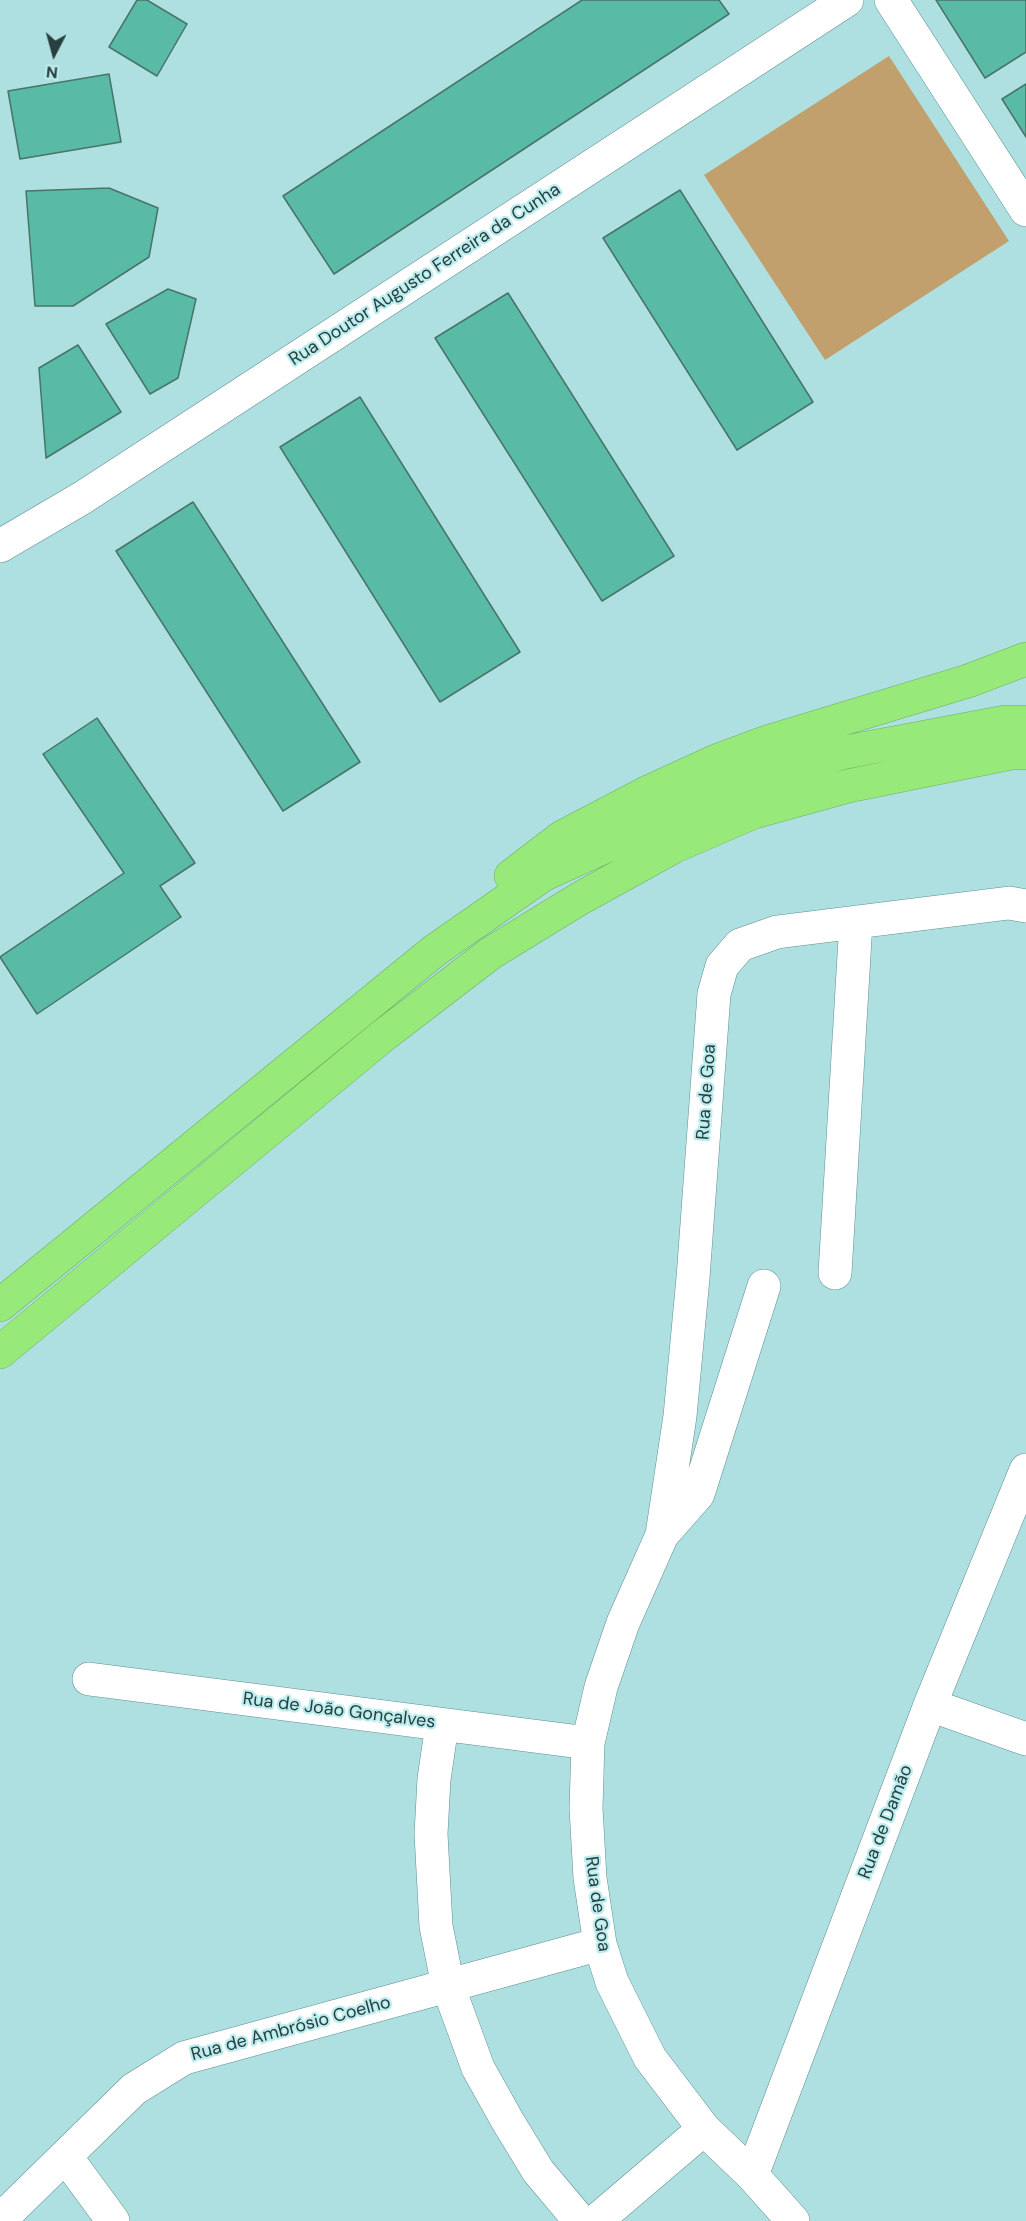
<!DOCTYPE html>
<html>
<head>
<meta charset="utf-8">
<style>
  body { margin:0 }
  #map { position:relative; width:1026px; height:2221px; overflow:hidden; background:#aee0e1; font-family:"DM Sans",sans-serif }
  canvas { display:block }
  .north { position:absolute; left:24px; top:24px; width:60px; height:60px; -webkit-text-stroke:4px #bbedee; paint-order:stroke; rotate:186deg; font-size:16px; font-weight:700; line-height:24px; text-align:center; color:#293e3e }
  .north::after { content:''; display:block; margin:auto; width:21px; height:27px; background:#293e3e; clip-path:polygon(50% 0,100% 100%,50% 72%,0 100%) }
</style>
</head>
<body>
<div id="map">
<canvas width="1026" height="2221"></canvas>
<div class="north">N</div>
</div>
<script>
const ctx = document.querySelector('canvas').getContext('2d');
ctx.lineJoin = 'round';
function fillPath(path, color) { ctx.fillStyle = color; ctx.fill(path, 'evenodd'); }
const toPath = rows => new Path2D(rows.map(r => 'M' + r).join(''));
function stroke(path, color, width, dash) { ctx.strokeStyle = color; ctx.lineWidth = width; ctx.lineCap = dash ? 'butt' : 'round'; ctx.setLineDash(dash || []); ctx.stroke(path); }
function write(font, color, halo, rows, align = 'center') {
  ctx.font = font + ' "DM Sans",sans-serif'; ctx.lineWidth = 4.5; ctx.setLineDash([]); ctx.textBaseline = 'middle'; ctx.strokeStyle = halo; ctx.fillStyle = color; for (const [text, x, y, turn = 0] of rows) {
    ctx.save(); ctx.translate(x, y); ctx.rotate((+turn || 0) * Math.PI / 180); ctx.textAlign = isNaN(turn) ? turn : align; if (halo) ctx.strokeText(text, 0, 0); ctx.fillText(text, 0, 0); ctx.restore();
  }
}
const green = toPath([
  [889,56,1009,241,825,360,704,175]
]);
const building = toPath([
  [137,0,147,0,187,24,157,76,109,47,137,0],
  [582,0,719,0,729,14,334,274,283,196,582,0],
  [936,0,1026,0,1026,52,985,78,936,0],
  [109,74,121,142,20,159,8,91,109,74],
  [1026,84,1026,137,1002,99,1026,84],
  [109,188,158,208,149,257,73,306,35,306,26,191,109,188],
  [680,190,813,402,737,450,603,238,680,190],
  [168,289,196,299,178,378,150,394,106,324,168,289],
  [508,293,674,556,602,601,435,338,508,293],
  [78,345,121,412,46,458,39,368,78,345],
  [360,397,520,652,440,702,280,447,360,397],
  [193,502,360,762,283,811,116,551,193,502],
  [97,718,195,863,160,886,181,917,37,1014,0,957,124,873,43,754,97,718]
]);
const minor = toPath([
  [891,0,1026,210],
  [0,546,82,498,847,0],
  [835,1273,856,922],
  [662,1535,698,1494,764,1286],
  [89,1679,588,1743],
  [930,1705,1026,1739],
  [442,1725,434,1779,431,1834,436,1926,448,1986,478,2068,507,2120,538,2171,580,2221],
  [66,2157,113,2221],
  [752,2175,930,1705,1026,1470],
  [0,2220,134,2089,184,2058,600,1944],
  [596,2221,704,2129],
  [793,2221,752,2175,704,2129,650,2058,612,1982,600,1944,590,1878,586,1808,588,1743,601,1687,623,1623,662,1535,680,1416,693,1278,714,994,722,966,740,945,777,932,1009,903,1026,906]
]);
const highway = toPath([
  [511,876,562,837,646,793,716,761,767,742,968,681,1026,659],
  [0,1305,434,951,543,875,735,787,841,753,1005,722,1026,722],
  [0,1352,384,1035,491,953,579,899,673,847,754,812,848,786,1011,753,1026,753]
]);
const streetNames = [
  ["Rua Doutor Augusto Ferreira da Cunha",425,275,-33],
  ["Rua de Goa",707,1092,-86],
  ["Rua de João Gonçalves",339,1711,7],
  ["Rua de Damão",886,1822,-69],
  ["Rua de Goa",597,1904,82],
  ["Rua de Ambrósio Coelho",291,2029,-15]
];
fillPath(green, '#c2a06d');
fillPath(building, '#59baa6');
stroke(building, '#487469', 1.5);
stroke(minor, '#5f8e90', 34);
stroke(highway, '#70ad65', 34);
stroke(minor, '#fff', 33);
stroke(highway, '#97e97a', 33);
write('18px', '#293e3e', '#bbedee', streetNames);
</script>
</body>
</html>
